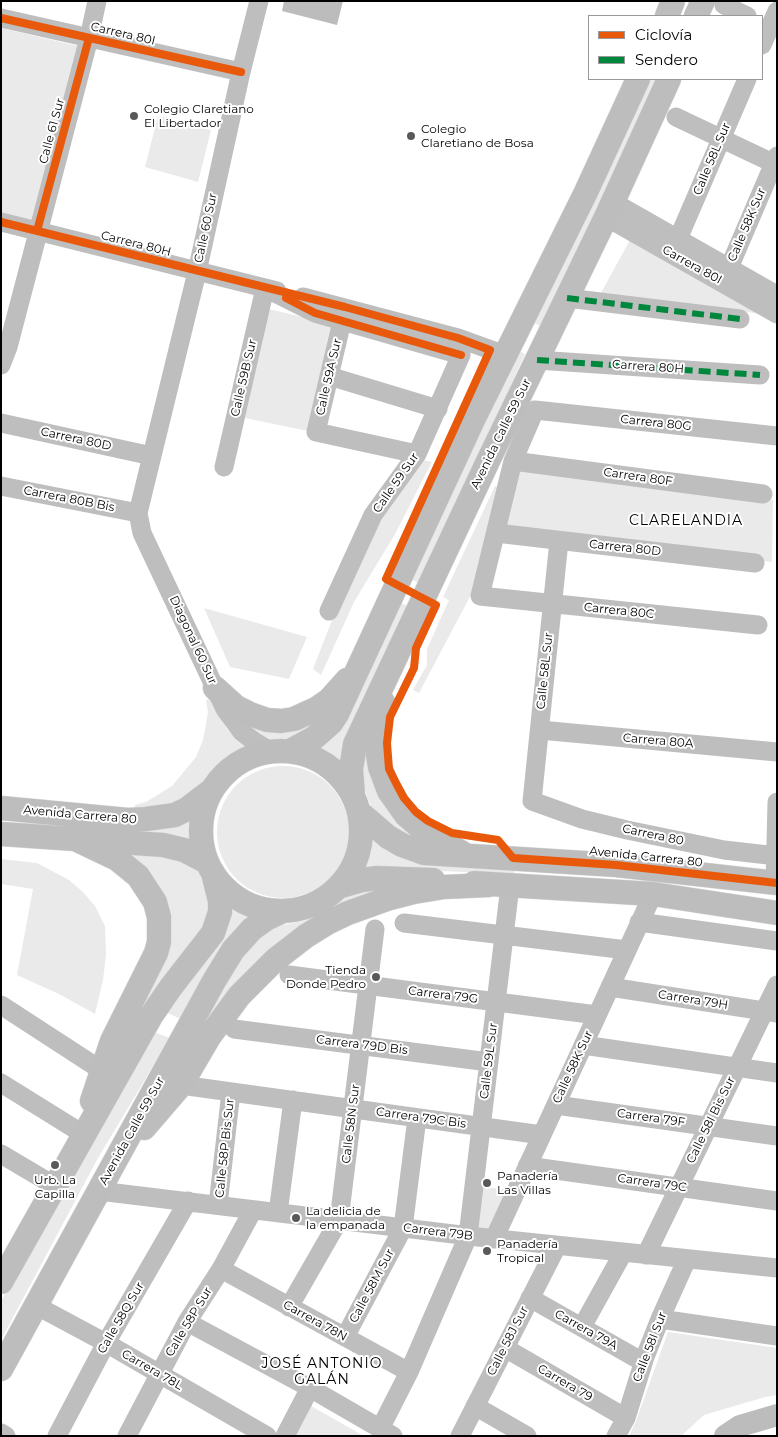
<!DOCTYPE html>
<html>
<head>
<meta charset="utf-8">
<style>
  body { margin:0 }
  #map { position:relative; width:778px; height:1437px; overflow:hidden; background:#fff; font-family:Montserrat,sans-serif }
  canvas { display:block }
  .frame { position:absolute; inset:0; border:2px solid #000; pointer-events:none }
  .legend { position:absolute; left:588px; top:15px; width:175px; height:65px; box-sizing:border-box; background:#fff; border:1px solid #999; margin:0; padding:6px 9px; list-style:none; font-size:15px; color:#000 }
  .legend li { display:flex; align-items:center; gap:10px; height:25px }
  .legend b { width:25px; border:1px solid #999 }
</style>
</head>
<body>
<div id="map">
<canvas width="778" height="1437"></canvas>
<div class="frame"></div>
<ul class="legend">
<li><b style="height:6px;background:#e8590c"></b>Ciclovía</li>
<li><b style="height:6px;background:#00873e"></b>Sendero</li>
</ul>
</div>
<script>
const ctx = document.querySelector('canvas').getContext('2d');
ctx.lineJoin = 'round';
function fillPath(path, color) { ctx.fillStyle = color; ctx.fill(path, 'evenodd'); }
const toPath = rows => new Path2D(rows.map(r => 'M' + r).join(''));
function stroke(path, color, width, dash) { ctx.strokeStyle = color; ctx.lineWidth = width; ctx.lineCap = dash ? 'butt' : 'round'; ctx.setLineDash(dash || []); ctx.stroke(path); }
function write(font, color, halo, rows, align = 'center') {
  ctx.font = font + ' Montserrat,sans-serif'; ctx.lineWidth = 4; ctx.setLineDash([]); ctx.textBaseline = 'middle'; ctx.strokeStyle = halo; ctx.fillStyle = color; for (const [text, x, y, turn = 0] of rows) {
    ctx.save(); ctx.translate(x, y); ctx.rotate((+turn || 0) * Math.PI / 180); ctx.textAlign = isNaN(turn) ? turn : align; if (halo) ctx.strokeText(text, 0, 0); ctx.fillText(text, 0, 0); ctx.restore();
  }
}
const green = toPath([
  [1,28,78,46,35,222,1,214],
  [649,79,659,79,563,285,540,326,530,320],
  [158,116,211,130,198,182,145,167],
  [631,238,770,315,601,293],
  [269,309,331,324,308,431,245,418],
  [516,349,525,354,421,584,411,579],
  [423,460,432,462,395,534,354,602,321,675,313,669,343,592,377,524],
  [521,469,773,500,772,562,502,533],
  [495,486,502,489,474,589,419,693,413,690,427,665,427,649,449,600,443,597],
  [401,603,410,607,341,761,327,751,314,748],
  [204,608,307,637,289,679,230,667],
  [210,699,227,729,236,738,248,745,230,756,208,781,178,804,134,811,135,805,146,802,172,786,196,757,203,740,206,724,208,712,206,700],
  [321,722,292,738,275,740,260,737,246,728,255,724],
  [368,737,419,843,376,816,368,799,361,778,362,756],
  '217 832a66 66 0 1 1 132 0a66 66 0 1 1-132 0Z',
  [191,818,189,828,192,843,96,827],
  [371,839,387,851,406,859,422,863,515,870,514,874,364,868,372,850],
  [118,851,175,855,201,871,209,881,211,920,118,1042,165,942],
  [1,859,37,863,69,880,83,892,95,906,105,926,106,955,103,980,95,1014,61,995,17,975,33,889,1,884],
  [394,884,330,913,155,1102,249,945,276,926,304,921,318,915,336,903,352,894],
  [230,903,239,911,254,916,181,1019,165,1012],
  [154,1032,170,1038,98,1158,1,1340,1,1301,86,1148],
  [479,1186,508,1190,489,1229,475,1227],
  [668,1332,777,1348,777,1395,765,1397,704,1415,681,1436,629,1436,636,1421],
  [311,1406,364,1436,295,1436]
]);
const water = toPath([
  [284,1,343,1,337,25,282,11]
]);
const river = toPath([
  [725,1436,740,1426,777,1415]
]);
const minor = toPath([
  [259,1,241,72,197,272,138,513,142,533,225,709,242,732,255,742,270,751],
  [724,5,747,16],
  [1,18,241,72],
  [762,45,777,11],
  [676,117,777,165],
  [613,202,777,295],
  [606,217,777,314],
  [1,222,277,291],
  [678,239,747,79],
  [729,268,777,156],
  [303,297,458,338,505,355],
  [567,298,740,319],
  [342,321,316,432,417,454],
  [537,360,760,375],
  [1,365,8,347,89,38,97,1],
  [329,376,438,409],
  [1,423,152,456],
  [513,461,763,494],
  [224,467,265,288,315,313,461,355,417,454,373,515,329,611],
  [1,486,138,513],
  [496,533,755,563],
  [559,541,532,801,582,819,627,830,724,850,777,856],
  [758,625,480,596,513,461,535,410,777,436],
  [540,730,777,752],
  [775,883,777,802],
  [639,922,777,941],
  [404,923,627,950],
  [289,975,597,1015],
  [610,987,777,1013],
  [1,1005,101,1070],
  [234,1029,489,1062],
  [583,1045,777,1073],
  [1,1083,83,1134],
  [181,1085,542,1135],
  [556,1105,777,1136],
  [1,1154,55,1186],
  [527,1166,777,1201],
  [99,1191,478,1237,777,1268],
  [218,1205,231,1092],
  [278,1213,293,1100],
  [494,1239,653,894],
  [646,1255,777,985],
  [221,1269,409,1372],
  [530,1298,643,1362],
  [37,1306,106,1343,267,1436],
  [289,1307,339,1220,375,929],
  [660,1319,777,1336],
  [187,1322,310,1388,393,1436],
  [582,1327,623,1253],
  [345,1337,403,1228,417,1118],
  [505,1348,626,1418],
  [475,1406,527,1436],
  [380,1429,409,1372,468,1236,510,886],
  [1,1433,6,1436],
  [57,1436,106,1343,188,1201],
  [127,1436,187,1322,221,1269,253,1210],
  [285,1436,310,1388],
  [460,1436,557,1246],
  [616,1436,626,1418,645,1357,660,1319,687,1259]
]);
const major = toPath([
  [667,16,673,1],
  [696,16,703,1],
  [215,688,236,707,250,714,267,720,281,721,294,719,316,709,329,700,347,680],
  [383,702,379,733,378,755,380,767,389,791,406,815,421,828,437,839,464,854],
  '201 831a80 80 0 1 1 160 0a80 80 0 1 1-160 0Z',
  [290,751,314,738,331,723,337,714,473,420,586,192,638,79],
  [353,795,351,769,355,744,489,459,606,217,669,79],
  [1,808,128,820,146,819,175,815,187,809,212,790],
  [359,812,388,837,402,845,424,853,616,865,777,883],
  [1,834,163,845,184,850,207,862],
  [75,839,117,859,138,876,155,902,159,917,159,942,156,953,112,1041,92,1101],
  [474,883,653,894,777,913],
  [338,887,362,880,377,878,433,880],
  [144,1128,181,1085,209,1037,239,996,275,960,306,936,327,923,348,913,387,899,414,892,444,887,489,885],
  [1,1282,151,1016,171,987,213,933,220,912,220,901,213,873],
  [1,1369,214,981,233,950,252,929,266,919,283,911]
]);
const quiet = toPath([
  [567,298,740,319],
  [537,360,760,375]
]);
const cycleway = toPath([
  [1,18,241,72],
  [1,222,345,307,458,338,490,350,386,579,436,605,416,648,414,668,390,717,387,743,389,769,397,785,404,798,416,812,428,821,452,833,498,840,513,858,616,865,777,883],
  [37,231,89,38],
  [286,298,315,313,461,355]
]);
const markers = [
  [134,116,5,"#595959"],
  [411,136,5,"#595959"],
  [376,977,5,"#595959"],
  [55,1165,5,"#595959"],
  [487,1183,5,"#595959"],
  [296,1218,5,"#595959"],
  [487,1251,5,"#595959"]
];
const streetNames = [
  ["Carrera 80I",123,34,13],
  ["Calle 61 Sur",52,131,-75],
  ["Calle 58L Sur",712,159,-67],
  ["Calle 58K Sur",747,225,-67],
  ["Calle 60 Sur",206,228,-78],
  ["Carrera 80H",136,244,14],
  ["Carrera 80I",692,265,29],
  ["Carrera 80H",648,367,4],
  ["Calle 59A Sur",329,377,-77],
  ["Calle 59B Sur",244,378,-77],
  ["Carrera 80G",656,423,6],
  ["Avenida Calle 59 Sur",501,434,-64],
  ["Carrera 80D",76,439,12],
  ["Carrera 80F",638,477,8],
  ["Calle 59 Sur",396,483,-55],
  ["Carrera 80B Bis",69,499,11],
  ["Carrera 80D",625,548,6],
  ["Carrera 80C",619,611,6],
  ["Diagonal 60 Sur",193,640,65],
  ["Calle 58L Sur",545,671,-84],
  ["Carrera 80A",658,741,5],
  ["Avenida Carrera 80",80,815,5],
  ["Carrera 80",653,835,12],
  ["Avenida Carrera 80",646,857,6],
  ["Carrera 79G",443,995,7],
  ["Carrera 79H",693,1000,9],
  ["Carrera 79D Bis",362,1045,7],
  ["Calle 59L Sur",489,1061,-83],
  ["Calle 58K Sur",573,1067,-65],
  ["Carrera 79C Bis",421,1118,8],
  ["Carrera 79F",651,1118,8],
  ["Calle 58I Bis Sur",711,1120,-64],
  ["Calle 58N Sur",351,1124,-83],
  ["Avenida Calle 59 Sur",132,1131,-61],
  ["Calle 58P Bis Sur",225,1148,-84],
  ["Carrera 79C",652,1183,8],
  ["Carrera 79B",438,1232,7],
  ["Calle 58M Sur",372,1286,-62],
  ["Calle 58Q Sur",121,1318,-60],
  ["Carrera 78N",315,1321,29],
  ["Calle 58P Sur",189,1322,-59],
  ["Carrera 79A",586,1330,29],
  ["Calle 58J Sur",508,1341,-63],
  ["Calle 58I Sur",650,1347,-69],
  ["Carrera 78L",152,1370,30],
  ["Carrera 79",565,1383,30]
];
const poiNames = [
  ["Colegio Claretiano",144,109],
  ["El Libertador",144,123],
  ["Colegio",421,129],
  ["Claretiano de Bosa",421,143],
  ["Tienda",366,970,"right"],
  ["Donde Pedro",366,984,"right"],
  ["Panadería",497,1176],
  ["Las Villas",497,1190],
  ["Urb. La",55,1180,"center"],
  ["Capilla",55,1194,"center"],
  ["La delicia de",306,1211],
  ["la empanada",306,1225],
  ["Panadería",497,1244],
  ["Tropical",497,1258]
];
const neighbourhoodNames = [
  ["CLARELANDIA",686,521],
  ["JOSÉ ANTONIO",322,1364],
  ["GALÁN",322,1380]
];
fillPath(green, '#eaeaea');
fillPath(water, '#bcbcbc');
stroke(river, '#bcbcbc', 22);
stroke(major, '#dbdbdb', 25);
stroke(minor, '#bebebe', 19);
stroke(major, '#bdbdbd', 24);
stroke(quiet, '#00873e', 6, [12, 6]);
stroke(cycleway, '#e8590c', 8);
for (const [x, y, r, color] of markers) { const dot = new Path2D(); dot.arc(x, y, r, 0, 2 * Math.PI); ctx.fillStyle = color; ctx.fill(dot); stroke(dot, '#fff', 2); }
write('12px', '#000', '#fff', streetNames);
write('12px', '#000', '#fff', poiNames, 'left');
ctx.letterSpacing = '1px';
write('14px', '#000', '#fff', neighbourhoodNames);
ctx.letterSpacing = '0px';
</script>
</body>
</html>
